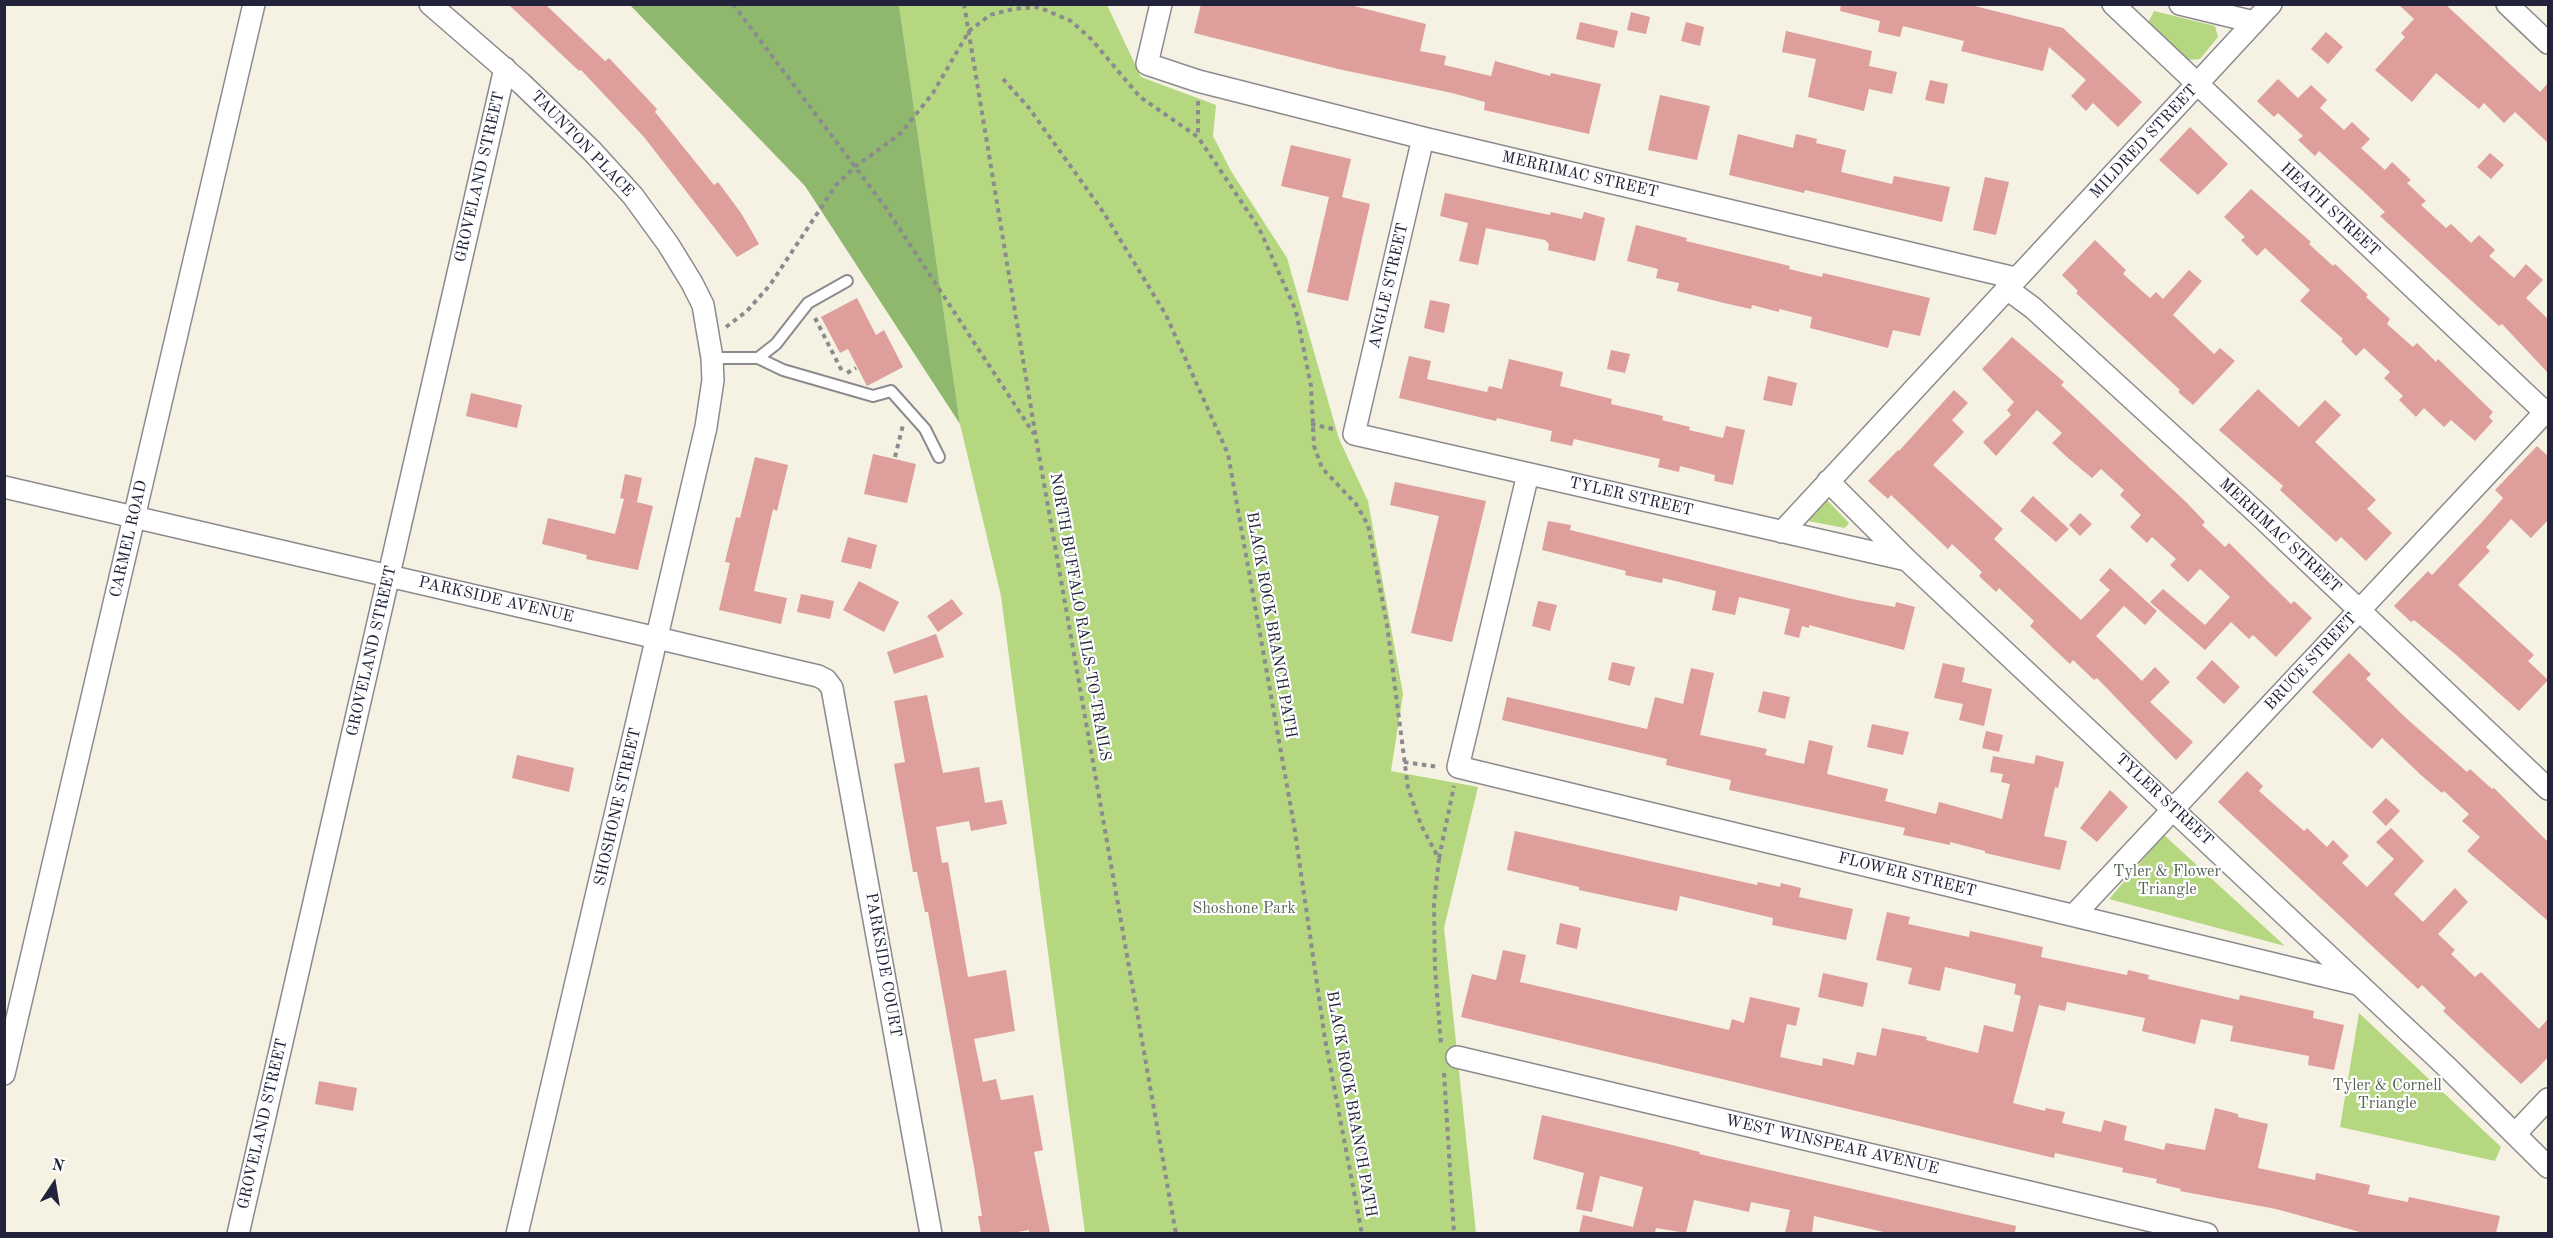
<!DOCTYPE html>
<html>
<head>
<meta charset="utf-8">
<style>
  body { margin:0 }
  #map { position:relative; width:2553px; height:1238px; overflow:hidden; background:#f5f2e3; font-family:"Old Standard TT",serif }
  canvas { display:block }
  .frame { position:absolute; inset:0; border:6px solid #22223b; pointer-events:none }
  .north { position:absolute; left:24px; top:1154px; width:60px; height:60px; -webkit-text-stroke:4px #fff; paint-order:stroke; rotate:12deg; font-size:16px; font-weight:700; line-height:24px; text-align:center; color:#22223b }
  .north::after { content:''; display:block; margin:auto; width:21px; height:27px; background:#22223b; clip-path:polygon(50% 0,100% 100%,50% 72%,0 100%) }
</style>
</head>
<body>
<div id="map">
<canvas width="2553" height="1238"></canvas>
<div class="frame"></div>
<div class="north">N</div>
</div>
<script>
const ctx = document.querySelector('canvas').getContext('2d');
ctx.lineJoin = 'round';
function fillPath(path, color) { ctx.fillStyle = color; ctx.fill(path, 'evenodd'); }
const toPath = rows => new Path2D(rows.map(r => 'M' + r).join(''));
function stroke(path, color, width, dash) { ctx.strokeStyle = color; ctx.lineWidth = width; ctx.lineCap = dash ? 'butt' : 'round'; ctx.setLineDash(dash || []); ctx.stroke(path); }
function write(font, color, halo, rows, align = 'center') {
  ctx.font = font + ' "Old Standard TT",serif'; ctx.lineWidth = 4.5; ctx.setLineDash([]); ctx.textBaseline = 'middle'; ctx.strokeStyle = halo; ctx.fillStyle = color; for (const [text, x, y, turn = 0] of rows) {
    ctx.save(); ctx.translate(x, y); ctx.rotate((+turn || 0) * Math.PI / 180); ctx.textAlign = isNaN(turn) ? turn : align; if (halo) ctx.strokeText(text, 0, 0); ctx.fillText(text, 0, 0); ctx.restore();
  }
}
const green = toPath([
  [899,5,1107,5,1141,77,1216,105,1213,136,1231,171,1287,258,1339,439,1368,501,1403,694,1391,771,1478,787,1444,928,1476,1233,1085,1233,1001,596,960,424],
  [2154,11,2215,26,2218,37,2200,59,2187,60,2151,27,2148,23],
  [1826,499,1849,523,1845,528,1808,521],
  [2164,835,2285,946,2109,899],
  [2359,1013,2501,1147,2495,1161,2340,1127]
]);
const forest = toPath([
  [630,5,899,5,960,424,805,186]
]);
const building = toPath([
  [508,4,545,4,605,61,609,58,657,109,655,112,714,185,718,182,741,213,759,244,737,257,644,137,581,70,579,71],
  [1201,4,1346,4,1426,24,1420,51,1446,56,1444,65,1491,76,1495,61,1550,76,1551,73,1601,84,1589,134,1484,110,1485,102,1452,93,1338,69,1194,33],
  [1841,4,1967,4,2063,28,2142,102,2118,127,2093,103,2086,111,2071,96,2086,80,2049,47,2043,71,1961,51,1964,41,1903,26,1900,37,1878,32,1880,21,1840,11],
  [2398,4,2445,4,2540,92,2548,83,2548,143,2515,112,2504,123,2484,103,2479,109,2436,73,2412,102,2375,70,2405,37,2401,33,2414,19],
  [1631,12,1650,17,1646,34,1627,30],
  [1580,22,1618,31,1614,48,1576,39],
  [1686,22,1704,27,1700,46,1681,41],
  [1786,31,1872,51,1869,66,1897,72,1892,94,1869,89,1864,111,1808,97,1816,59,1782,52],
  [2326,32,2343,47,2328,64,2311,49],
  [2278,79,2298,98,2311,85,2327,100,2320,108,2344,130,2352,122,2370,139,2361,148,2385,170,2392,162,2411,180,2407,183,2426,201,2421,205,2446,228,2451,224,2471,243,2479,235,2495,250,2489,256,2514,278,2526,264,2543,280,2526,298,2548,319,2548,373,2502,324,2499,326,2380,216,2385,212,2364,192,2319,151,2315,156,2298,140,2303,136,2278,113,2274,117,2257,101],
  [1930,80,1948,84,1944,104,1925,100],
  [1660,95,1710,106,1697,160,1648,150],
  [2190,127,2228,164,2198,195,2159,160],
  [1738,134,1793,148,1796,134,1817,139,1816,143,1846,150,1841,172,1892,184,1894,176,1950,187,1942,222,1805,190,1804,193,1729,175],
  [1291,145,1351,159,1342,197,1370,204,1348,301,1307,292,1329,197,1281,186],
  [2490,153,2504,165,2491,179,2477,167],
  [1985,177,2009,182,1996,235,1973,230],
  [2251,189,2311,242,2309,244,2333,266,2335,264,2368,295,2366,297,2390,319,2387,324,2413,347,2417,343,2436,362,2438,359,2493,412,2489,417,2493,421,2475,441,2451,420,2444,427,2424,408,2416,417,2399,400,2403,396,2384,378,2390,372,2364,348,2356,356,2341,341,2343,339,2300,301,2310,290,2265,248,2257,256,2241,240,2245,237,2224,217],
  [1445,193,1550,215,1551,212,1582,219,1584,212,1605,218,1595,261,1548,250,1549,244,1545,240,1486,228,1478,265,1459,261,1468,223,1440,216],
  [1636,225,1687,238,1686,241,1790,266,1789,269,1822,277,1823,273,1930,298,1920,336,1893,330,1888,348,1810,328,1812,317,1779,309,1779,312,1752,305,1751,309,1724,303,1677,291,1679,283,1656,278,1658,269,1627,261],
  [2095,240,2126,270,2123,274,2150,298,2156,292,2163,299,2189,270,2202,281,2173,315,2214,354,2220,348,2235,361,2193,405,2178,392,2180,390,2076,293,2078,291,2062,275],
  [857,298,876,335,884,330,903,367,867,386,848,349,840,353,821,317],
  [1430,300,1450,304,1444,333,1424,328],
  [2012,337,2064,382,2061,385,2186,502,2205,522,2202,525,2225,547,2229,543,2291,604,2294,601,2312,618,2276,657,2253,635,2249,639,2231,622,2205,650,2150,602,2163,589,2205,625,2230,597,2200,569,2188,582,2170,565,2176,559,2152,537,2147,543,2130,527,2141,515,2120,495,2124,490,2101,469,2092,478,2068,458,2052,443,2062,433,2037,410,1996,456,1983,442,2011,415,2007,410,2014,402,1982,369],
  [1611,350,1630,354,1625,373,1607,369],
  [1409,356,1431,361,1427,379,1487,392,1489,386,1502,389,1509,359,1563,372,1560,386,1612,399,1611,404,1663,416,1662,420,1690,427,1689,430,1723,438,1726,426,1745,430,1733,485,1714,481,1715,475,1680,466,1679,472,1658,467,1660,459,1574,439,1572,446,1550,441,1552,431,1497,418,1496,421,1399,398],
  [1768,376,1797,383,1792,406,1763,400],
  [2258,389,2299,427,2325,400,2341,415,2315,442,2376,500,2367,509,2392,533,2366,561,2341,537,2336,542,2280,490,2283,486,2219,430],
  [1954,390,1968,403,1952,420,1964,432,1933,465,2003,529,1994,539,2081,620,2110,590,2099,580,2110,568,2157,611,2145,625,2124,606,2096,636,2142,681,2155,667,2170,682,2150,702,2193,742,2176,760,2097,678,2094,680,2073,660,2070,664,2054,649,2030,626,2034,621,1999,588,1996,592,1979,576,1982,572,1952,544,1948,549,1891,495,1888,499,1868,481,1898,450,1899,451],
  [471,393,522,405,517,428,466,416],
  [2537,446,2548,456,2548,520,2531,538,2511,519,2486,547,2490,551,2458,585,2534,655,2528,661,2548,680,2519,711,2454,653,2414,620,2411,622,2394,606,2428,571,2432,575,2482,522,2503,498,2495,490],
  [873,454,916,464,907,503,864,494],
  [755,457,788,465,777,511,773,509,754,591,787,598,781,624,719,610,730,563,725,562,736,517,740,518],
  [625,474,642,478,637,502,620,498],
  [1395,482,1486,501,1452,642,1411,633,1439,516,1390,505],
  [2033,496,2069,529,2056,542,2020,511],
  [624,499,653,506,638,570,586,559,587,555,542,544,548,518,615,534],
  [2080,513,2092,524,2080,536,2069,525],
  [1548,521,1571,525,1570,530,1852,599,1895,607,1896,602,1915,607,1904,650,1809,625,1809,628,1802,626,1799,638,1784,634,1790,609,1739,597,1735,615,1712,610,1716,591,1663,578,1662,583,1625,575,1626,571,1542,550],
  [848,537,877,545,871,569,841,562],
  [859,581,899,602,884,632,843,610],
  [801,594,834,601,830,619,797,612],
  [952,599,963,614,938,632,927,616],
  [1538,601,1557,605,1550,631,1532,626],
  [936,634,944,657,894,674,887,652],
  [2349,653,2371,674,2366,679,2406,718,2467,772,2470,769,2492,789,2494,788,2548,842,2548,921,2467,851,2480,837,2462,821,2469,814,2444,791,2442,793,2421,775,2382,738,2372,749,2312,692],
  [2212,660,2240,687,2224,704,2196,678],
  [1612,662,1635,667,1630,686,1608,680],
  [1943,663,1965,668,1962,682,1992,689,1984,726,1959,720,1963,704,1934,698],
  [1691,668,1714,673,1700,735,1767,749,1765,755,1804,764,1809,740,1833,746,1827,774,1888,789,1885,801,1936,814,1939,802,2002,819,2010,784,2001,782,2003,774,1990,772,1993,756,2034,764,2036,755,2064,762,2058,788,2055,787,2044,836,2067,841,2060,870,1985,853,1985,851,1950,842,1950,845,1903,835,1905,828,1729,790,1731,780,1666,765,1667,759,1502,720,1507,697,1647,729,1655,697,1683,704],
  [1763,691,1790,697,1785,719,1758,712],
  [927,695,943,773,979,767,985,803,1002,800,1007,824,971,831,969,821,936,827,942,863,948,862,968,977,1006,970,1015,1031,974,1039,983,1082,996,1079,1001,1100,1033,1095,1043,1150,1034,1152,1050,1233,1029,1233,1029,1230,1012,1233,981,1233,978,1216,982,1216,974,1167,928,912,925,912,917,872,913,872,894,764,905,762,894,701],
  [1872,724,1909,732,1903,755,1867,747],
  [1986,731,2003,735,1999,752,1982,748],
  [517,755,574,768,569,792,512,778],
  [2247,771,2263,786,2259,791,2304,831,2307,828,2327,847,2333,840,2349,856,2342,863,2367,887,2394,859,2376,842,2391,828,2424,861,2394,894,2423,922,2455,888,2468,902,2438,934,2455,950,2451,954,2475,977,2481,972,2539,1029,2548,1019,2548,1057,2537,1069,2521,1084,2443,1011,2446,1008,2422,985,2418,989,2218,802],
  [2110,790,2128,807,2097,842,2080,828],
  [2386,798,2400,811,2386,826,2372,812],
  [1515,831,1757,885,1758,882,1780,887,1781,883,1801,888,1799,897,1853,909,1846,940,1772,925,1773,918,1680,896,1677,911,1579,890,1579,887,1507,870],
  [1887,912,1910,917,1908,924,1969,937,1970,931,2043,947,2041,957,2127,975,2128,970,2149,975,2148,979,2239,1000,2240,995,2314,1011,2313,1018,2344,1025,2334,1070,2308,1065,2309,1056,2230,1041,2233,1026,2201,1019,2195,1044,2142,1031,2145,1018,2067,1002,2065,1011,2039,1005,2013,1103,2045,1111,2046,1108,2065,1112,2062,1123,2101,1132,2104,1120,2127,1126,2124,1140,2164,1150,2166,1143,2205,1150,2215,1108,2238,1114,2238,1117,2268,1124,2258,1168,2315,1180,2316,1173,2370,1185,2368,1194,2408,1202,2409,1197,2500,1216,2496,1233,2360,1232,2276,1209,2180,1191,2181,1189,2156,1183,2157,1179,2122,1172,2123,1168,2055,1153,2054,1158,1461,1017,1472,974,1496,980,1503,950,1526,955,1520,982,1729,1030,1732,1019,1744,1023,1750,997,1800,1008,1796,1026,1787,1024,1780,1057,1822,1066,1823,1058,1854,1065,1857,1052,1876,1056,1882,1028,1927,1037,1926,1040,1978,1053,1984,1025,2013,1032,2021,996,2014,994,2016,984,1945,967,1940,991,1908,984,1912,968,1876,960],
  [1560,923,1581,928,1577,949,1556,944],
  [1823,973,1868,983,1863,1007,1818,997],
  [319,1081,357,1088,353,1111,315,1104],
  [1542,1115,1668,1144,1700,1152,1699,1154,2016,1226,2015,1233,1888,1233,1814,1216,1812,1233,1785,1233,1790,1210,1751,1202,1749,1212,1694,1200,1686,1233,1656,1228,1655,1233,1579,1233,1583,1215,1633,1227,1643,1187,1600,1176,1592,1212,1576,1209,1584,1173,1533,1159]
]);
const path = toPath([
  [733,4,886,208,1034,434],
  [964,4,1036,438,1176,1234],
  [1003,79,1029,108,1104,213,1166,315,1228,454,1294,825,1325,1039,1362,1234],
  [1198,101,1198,136],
  [815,318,843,373],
  [726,327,747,311,770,285,836,185,856,166,900,134,933,93,969,31,990,15,1013,9,1038,7,1071,21,1092,40,1140,97,1198,137,1259,228,1296,311,1311,386,1314,446,1322,468,1356,504,1368,525,1387,625,1408,788,1421,825,1439,859,1434,904,1435,968,1441,1044],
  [847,373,856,368],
  [1311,424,1337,430],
  [895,457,903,425],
  [1404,762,1439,767],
  [1439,858,1454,786],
  [1444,1073,1454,1234]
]);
const service = toPath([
  [712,358,758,358,783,370,873,396,891,391,925,429,939,457],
  [758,358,776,344,808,303,847,281]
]);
const minor = toPath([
  [430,4,521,83,592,151,633,196,668,244,692,283,703,305,712,358,713,380,706,427,517,1234],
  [1161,4,1147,64,1198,81,1423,138,2015,278],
  [2113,4,2548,415],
  [2180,4,2254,22],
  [2507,4,2548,43],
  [1423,138,1354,434,1907,560],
  [2006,288,2033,308,2260,516,2548,789],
  [1528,474,1458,767,2357,984],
  [1828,481,1907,560,2449,1069,2548,1167],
  [4,487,657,638,818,676,826,680,832,688,931,1234],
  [1782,532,2271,4],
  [2074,915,2548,409],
  [1457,1057,2207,1234],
  [4,1074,254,4],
  [2515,1134,2548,1099],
  [238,1234,505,68]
]);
const streetNames = [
  ["MILDRED STREET",2144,142,-47],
  ["TAUNTON PLACE",582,144,46],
  ["MERRIMAC STREET",1580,175,13],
  ["GROVELAND STREET",480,177,-77],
  ["HEATH STREET",2330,210,43],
  ["ANGLE STREET",1389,286,-77],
  ["TYLER STREET",1631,497,13],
  ["MERRIMAC STREET",2280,536,43],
  ["CARMEL ROAD",129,539,-77],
  ["PARKSIDE AVENUE",496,600,13],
  ["NORTH BUFFALO RAILS-TO-TRAILS",1080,617,80],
  ["BLACK ROCK BRANCH PATH",1271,625,80],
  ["GROVELAND STREET",372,651,-77],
  ["BRUCE STREET",2311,662,-47],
  ["TYLER STREET",2164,800,43],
  ["SHOSHONE STREET",618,807,-77],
  ["FLOWER STREET",1907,875,14],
  ["PARKSIDE COURT",883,965,80],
  ["BLACK ROCK BRANCH PATH",1351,1104,80],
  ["GROVELAND STREET",263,1124,-77],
  ["WEST WINSPEAR AVENUE",1832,1145,13]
];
const parkNames = [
  ["Tyler & Flower",2167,872],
  ["Triangle",2167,890],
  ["Shoshone Park",1244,909],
  ["Tyler & Cornell",2387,1086],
  ["Triangle",2387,1104]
];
fillPath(green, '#b4d780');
fillPath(forest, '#8fb86e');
fillPath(building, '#de9e9b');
stroke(service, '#8c8a8f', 14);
stroke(minor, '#8c8a8f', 24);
stroke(path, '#8c8a8f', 4, [4.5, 4.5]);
stroke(service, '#fff', 10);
stroke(minor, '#fff', 21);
write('16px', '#22223b', '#fff', streetNames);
write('16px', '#556153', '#fff', parkNames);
</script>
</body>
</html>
